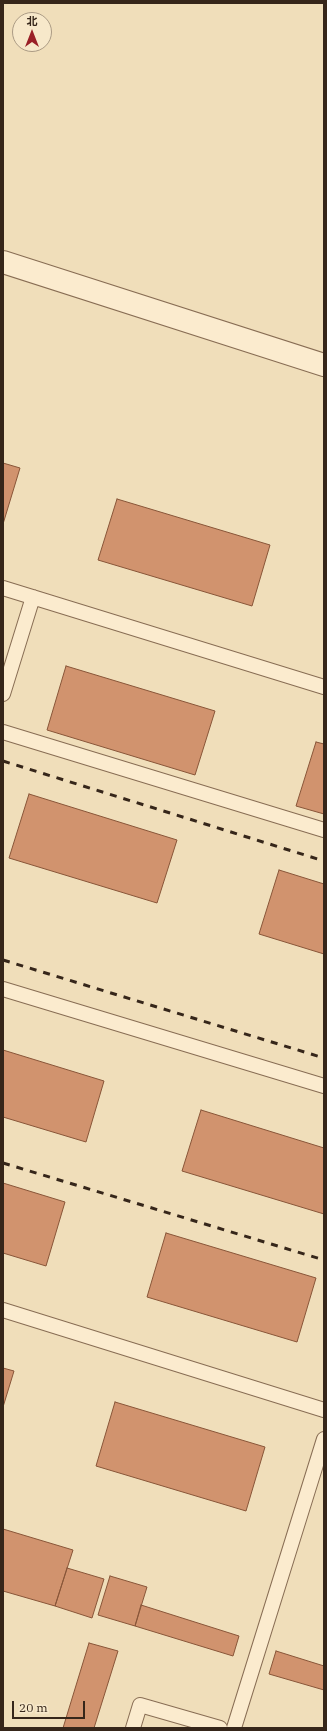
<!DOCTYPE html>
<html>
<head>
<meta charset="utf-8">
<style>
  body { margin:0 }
  #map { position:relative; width:327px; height:1731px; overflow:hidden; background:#f0deba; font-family:"IBM Plex Serif","Noto Sans SC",serif }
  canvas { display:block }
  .frame { position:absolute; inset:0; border:4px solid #36261a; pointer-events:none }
  .north { position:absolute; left:12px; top:12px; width:40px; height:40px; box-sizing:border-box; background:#f7e8ca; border:1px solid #aa9a84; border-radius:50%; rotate:0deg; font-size:11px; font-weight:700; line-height:16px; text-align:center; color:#36261a }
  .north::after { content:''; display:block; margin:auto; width:14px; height:18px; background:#9a2027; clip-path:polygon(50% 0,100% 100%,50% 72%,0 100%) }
  .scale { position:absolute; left:12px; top:1701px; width:73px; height:18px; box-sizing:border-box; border:2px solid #36261a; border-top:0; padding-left:5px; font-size:12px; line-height:14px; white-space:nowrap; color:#36261a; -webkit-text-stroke:3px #f7e8ca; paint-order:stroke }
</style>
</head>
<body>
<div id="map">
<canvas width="327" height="1731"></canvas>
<div class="frame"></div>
<div class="north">北</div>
<div class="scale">20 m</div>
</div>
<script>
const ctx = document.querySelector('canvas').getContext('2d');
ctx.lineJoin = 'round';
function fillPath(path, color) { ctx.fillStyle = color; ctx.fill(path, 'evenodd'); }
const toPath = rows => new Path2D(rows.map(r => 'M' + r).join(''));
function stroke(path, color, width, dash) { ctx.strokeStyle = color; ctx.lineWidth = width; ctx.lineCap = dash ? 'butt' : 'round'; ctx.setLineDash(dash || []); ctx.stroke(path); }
const building = toPath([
  [3,463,20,468,3,524,3,463],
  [117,499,270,545,252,606,98,560,117,499],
  [66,666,215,711,195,775,47,730,66,666],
  [316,742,324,744,324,814,296,806,316,742],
  [29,794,177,840,157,903,9,858,29,794],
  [279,870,324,884,324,954,259,934,279,870],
  [3,1050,104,1081,86,1142,3,1117,3,1050],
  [201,1110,324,1148,324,1214,182,1171,201,1110],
  [3,1183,65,1202,46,1266,3,1253,3,1183],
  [166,1233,316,1278,297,1342,147,1297,166,1233],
  [3,1368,14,1371,3,1407,3,1368],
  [115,1402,265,1447,246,1511,96,1466,115,1402],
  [3,1529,73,1550,55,1606,3,1591,3,1529],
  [67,1568,104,1579,92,1618,55,1606,67,1568],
  [110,1576,147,1587,135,1626,98,1615,110,1576],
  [141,1605,239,1636,233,1656,135,1626,141,1605],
  [89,1643,118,1651,94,1728,63,1728,89,1643],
  [276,1651,324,1666,324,1690,269,1674,276,1651]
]);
const lane = toPath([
  [3,588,324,687],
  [3,694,33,597],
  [3,732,324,830],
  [3,989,324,1086],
  [3,1310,324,1410],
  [133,1728,140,1705,220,1728],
  [234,1728,324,1439]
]);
const street = toPath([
  [3,262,324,365]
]);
const rail = toPath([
  [3,761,324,861],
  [3,960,324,1058],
  [3,1163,324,1260]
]);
fillPath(building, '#d1936e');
stroke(building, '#885538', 1);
stroke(lane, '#886d54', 16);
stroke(street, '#886d54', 24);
stroke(lane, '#fbebce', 14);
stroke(street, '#fbebce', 22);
stroke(rail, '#36261a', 3, [7, 7]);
</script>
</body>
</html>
